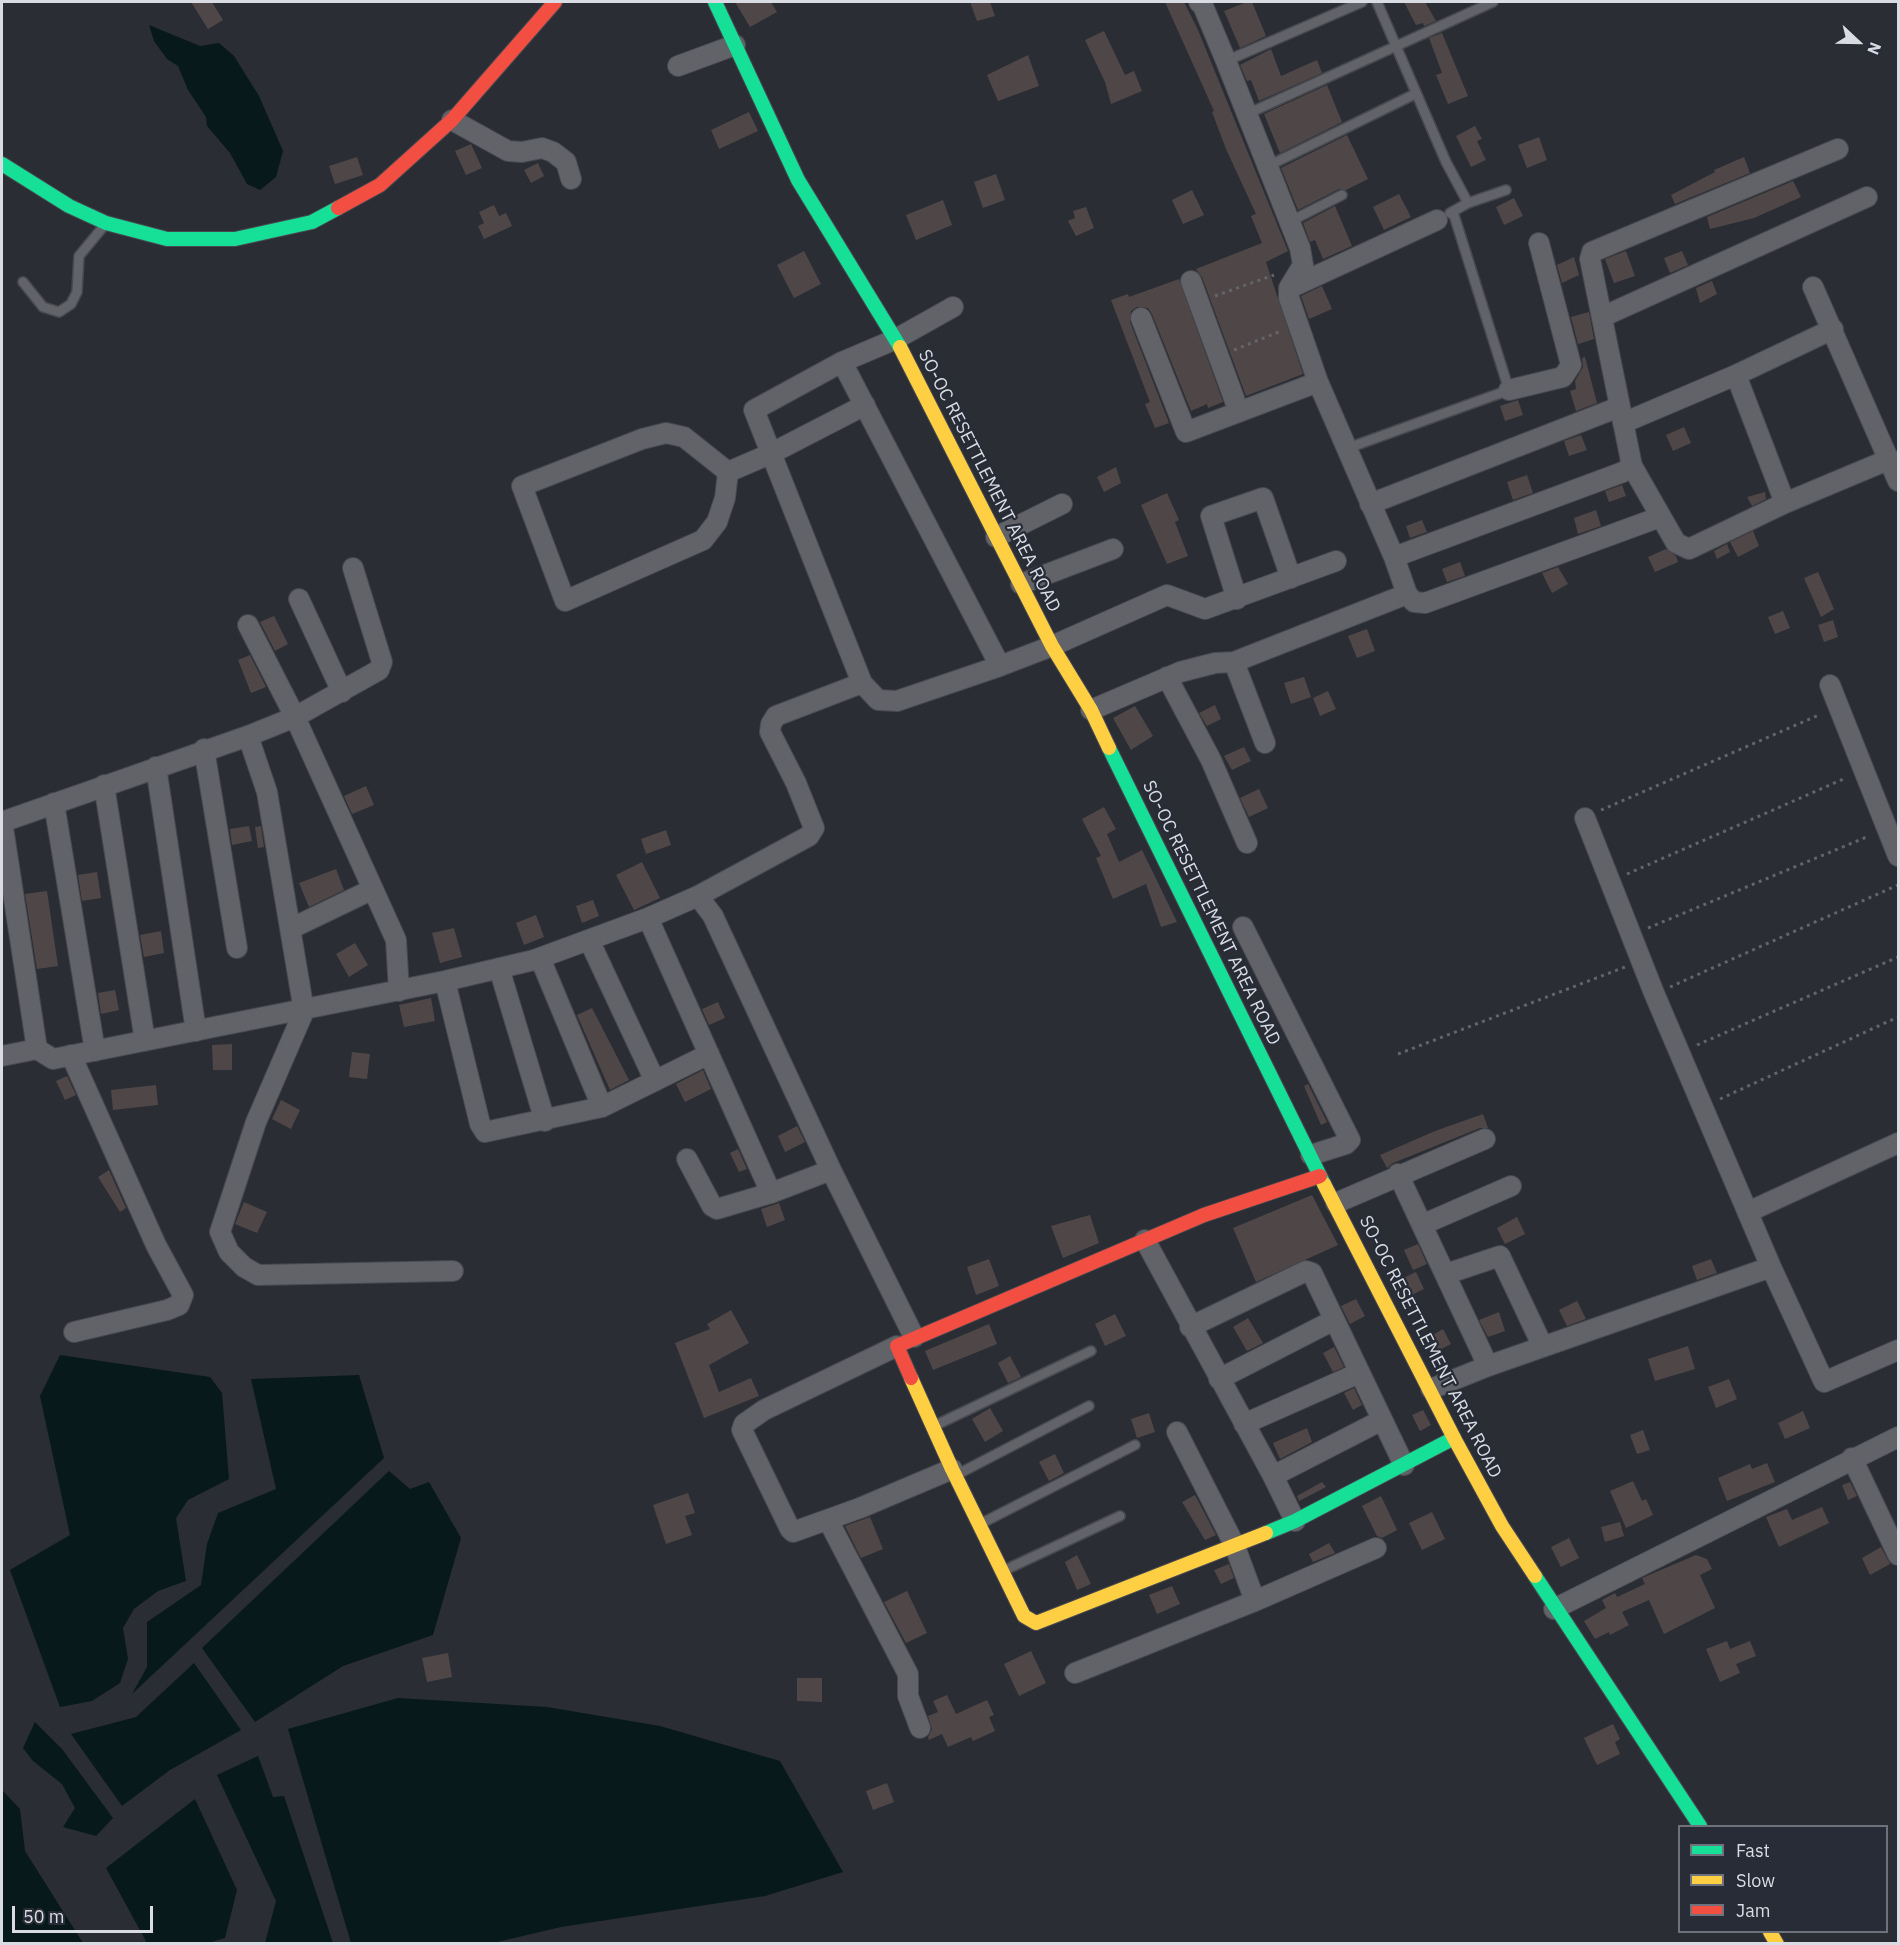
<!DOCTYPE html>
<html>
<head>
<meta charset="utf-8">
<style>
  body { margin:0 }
  #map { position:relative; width:1900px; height:1945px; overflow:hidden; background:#2a2d34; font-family:"IBM Plex Sans",sans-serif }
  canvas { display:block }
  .frame { position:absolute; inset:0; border:3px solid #d9dce3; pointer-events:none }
  .legend { position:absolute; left:1678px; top:1825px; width:210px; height:108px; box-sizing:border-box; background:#272c37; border:2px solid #6e727c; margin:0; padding:8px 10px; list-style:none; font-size:18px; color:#d9dce3 }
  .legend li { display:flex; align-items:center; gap:12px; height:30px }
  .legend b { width:30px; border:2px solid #6e727c }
  .north { position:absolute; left:1828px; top:12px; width:60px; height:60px; -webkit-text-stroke:4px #272c37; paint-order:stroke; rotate:112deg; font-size:16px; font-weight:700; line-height:24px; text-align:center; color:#d9dce3 }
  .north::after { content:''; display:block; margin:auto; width:21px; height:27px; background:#d9dce3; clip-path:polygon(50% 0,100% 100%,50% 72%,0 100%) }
  .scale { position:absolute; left:12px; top:1906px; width:141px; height:27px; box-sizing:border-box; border:3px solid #d9dce3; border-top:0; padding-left:8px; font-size:18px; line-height:21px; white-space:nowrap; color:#d9dce3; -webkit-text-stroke:4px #272c37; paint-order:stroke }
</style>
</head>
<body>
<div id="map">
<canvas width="1900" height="1945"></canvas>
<div class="frame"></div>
<ul class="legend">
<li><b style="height:8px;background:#16e098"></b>Fast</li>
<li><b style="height:8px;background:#ffcf43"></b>Slow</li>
<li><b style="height:8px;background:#f24e42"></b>Jam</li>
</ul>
<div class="north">N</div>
<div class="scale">50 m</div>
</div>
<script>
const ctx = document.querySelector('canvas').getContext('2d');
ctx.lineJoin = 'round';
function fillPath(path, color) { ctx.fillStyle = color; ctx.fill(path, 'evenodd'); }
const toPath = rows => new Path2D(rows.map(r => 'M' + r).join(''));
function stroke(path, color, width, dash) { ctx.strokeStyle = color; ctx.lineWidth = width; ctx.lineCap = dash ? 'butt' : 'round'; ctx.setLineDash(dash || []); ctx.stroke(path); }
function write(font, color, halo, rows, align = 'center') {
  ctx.font = font + ' "IBM Plex Sans",sans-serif'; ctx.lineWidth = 4.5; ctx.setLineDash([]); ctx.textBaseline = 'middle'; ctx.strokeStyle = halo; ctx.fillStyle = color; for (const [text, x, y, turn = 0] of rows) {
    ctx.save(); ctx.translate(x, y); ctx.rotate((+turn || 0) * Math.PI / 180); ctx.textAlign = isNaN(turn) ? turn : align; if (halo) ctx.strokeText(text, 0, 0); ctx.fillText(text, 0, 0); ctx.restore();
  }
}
const water = toPath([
  [149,25,200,46,219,43,234,56,259,96,283,151,276,177,260,190,247,184,230,153,207,126,206,117,188,90,178,66,167,59,154,41],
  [60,1355,210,1377,222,1393,229,1479,188,1500,176,1518,186,1581,158,1591,134,1609,123,1628,128,1659,120,1683,92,1701,60,1707,10,1570,70,1535,40,1396],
  [359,1375,384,1458,132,1694,147,1667,147,1622,201,1585,207,1544,218,1513,276,1489,251,1379],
  [389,1471,410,1489,429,1482,461,1538,433,1635,343,1666,255,1722,202,1648],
  [194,1663,241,1730,170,1770,122,1806,71,1734,136,1717],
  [398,1698,547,1707,660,1726,780,1761,843,1872,765,1896,561,1927,493,1943,351,1943,288,1729],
  [35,1722,62,1749,113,1818,96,1836,63,1827,75,1808,62,1784,33,1761,23,1748],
  [258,1756,273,1797,284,1796,333,1943,265,1943,276,1901,217,1775],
  [2,1790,20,1809,25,1851,83,1943,2,1943],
  [195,1799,237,1890,225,1938,208,1943,147,1943,106,1868]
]);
const building = toPath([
  [191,2,212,2,223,20,208,29],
  [735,2,771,2,777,12,750,27],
  [970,2,990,2,995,16,977,21],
  [1165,2,1184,2,1198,30,1288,251,1266,262,1303,374,1246,396,1202,277,1196,269,1262,243,1251,216,1256,214,1226,149,1212,112,1214,111],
  [1247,2,1252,2,1266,36,1240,48,1224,11],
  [1404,2,1425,2,1436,21,1424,26,1423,23,1416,25],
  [1104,31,1125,75,1134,71,1142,91,1111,104,1105,82,1085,40],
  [1442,33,1468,96,1448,104,1436,75,1442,73,1429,38],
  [1271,49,1281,76,1317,60,1322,73,1259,101,1251,80,1247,81,1240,65],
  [1028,55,1039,86,998,101,987,75],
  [1327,85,1342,122,1280,153,1264,114],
  [749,112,758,131,719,149,711,130],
  [1475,126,1482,139,1477,141,1486,160,1471,167,1456,136],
  [1347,135,1368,179,1346,190,1339,189,1298,210,1281,168],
  [1539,137,1547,160,1527,168,1518,145],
  [471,144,482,168,466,175,455,151],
  [357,157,363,175,335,184,329,166],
  [1744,157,1750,173,1675,204,1671,195,1715,172,1714,170],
  [538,163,544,176,531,183,524,170],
  [996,174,1005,200,983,208,974,182],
  [1793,181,1801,197,1754,218,1710,229,1707,217],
  [1192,190,1204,215,1183,224,1172,200],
  [1399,194,1411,217,1384,230,1373,207],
  [1514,198,1523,216,1504,225,1496,207],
  [943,200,952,225,916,240,906,215],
  [494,205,499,216,506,213,512,226,484,239,478,226,484,223,479,212],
  [1335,206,1352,246,1323,259,1315,240,1310,242,1303,223],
  [1086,207,1094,228,1076,236,1068,221,1075,218,1073,211],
  [804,251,821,284,794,298,777,265],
  [1626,251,1635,276,1614,283,1605,259],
  [1682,251,1688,265,1670,273,1664,258],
  [1574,257,1579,275,1562,283,1557,265],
  [1179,279,1223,402,1208,408,1207,404,1191,411,1152,314,1148,308,1137,307,1131,311,1130,322,1169,423,1155,428,1145,404,1150,402,1111,300,1128,294,1129,297],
  [1712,281,1717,294,1700,303,1696,288],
  [1322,286,1332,309,1309,319,1301,296],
  [1589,312,1594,339,1578,344,1571,317],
  [1585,357,1597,403,1576,411,1570,391,1576,389,1575,381,1583,367,1582,358],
  [1518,400,1523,415,1505,421,1500,406],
  [1684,427,1691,443,1673,451,1666,435],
  [1581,435,1587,450,1569,456,1564,441],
  [1116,467,1121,483,1104,492,1097,477],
  [1527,475,1533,493,1513,500,1507,482],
  [1622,485,1626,496,1609,502,1605,491],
  [1765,492,1766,499,1752,506,1747,497],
  [1167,493,1179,520,1175,522,1188,556,1167,564,1141,505],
  [1596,510,1601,526,1578,534,1574,518],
  [1422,520,1427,532,1410,538,1406,526],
  [1753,531,1759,546,1738,557,1730,542],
  [1727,544,1730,552,1717,559,1714,551],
  [1666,549,1676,556,1678,562,1655,572,1648,557],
  [1460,562,1465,576,1447,582,1442,569],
  [1558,567,1568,584,1552,593,1542,573],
  [1818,572,1834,609,1821,617,1804,578],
  [1783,611,1790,628,1775,634,1768,617],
  [274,616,288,644,275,651,260,622],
  [1833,620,1838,637,1824,642,1818,625],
  [1367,629,1375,651,1357,658,1348,636],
  [250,655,266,687,251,693,238,660],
  [1304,677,1311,697,1291,704,1284,683],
  [1328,691,1336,709,1320,716,1313,698],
  [1215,705,1221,719,1207,726,1199,713],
  [1135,706,1153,736,1131,750,1113,718],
  [1244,747,1251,761,1232,770,1224,756],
  [366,786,374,805,352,814,344,796],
  [1259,789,1268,808,1249,817,1240,798],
  [1104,807,1116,829,1107,834,1119,862,1142,850,1177,922,1161,927,1146,884,1113,899,1096,858,1101,856,1082,819],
  [249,826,252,841,232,845,230,829],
  [261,826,264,847,258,848,255,827],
  [666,830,671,845,646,854,641,839],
  [642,862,660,898,634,910,616,875],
  [336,869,344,890,309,907,299,883],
  [97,872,101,898,82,901,78,875],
  [47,891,58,966,37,969,25,894],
  [593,900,599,916,582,923,576,906],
  [536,915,544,937,524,945,516,923],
  [454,928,462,957,440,963,432,933],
  [161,931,164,953,144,957,140,935],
  [355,943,368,965,349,977,336,954],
  [115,990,119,1010,101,1014,98,993],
  [431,998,435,1021,404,1027,399,1005],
  [718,1002,725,1018,709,1025,702,1009],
  [592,1008,629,1080,610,1090,577,1015],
  [232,1044,232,1070,213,1070,212,1045],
  [352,1052,370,1054,367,1079,349,1077],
  [703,1070,711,1089,685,1102,676,1084],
  [67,1076,76,1095,65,1100,56,1081],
  [1308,1084,1327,1122,1321,1125,1304,1086],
  [156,1085,158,1105,113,1110,111,1090],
  [281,1100,300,1110,291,1129,272,1119],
  [1483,1114,1488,1128,1480,1128,1393,1163,1387,1168,1380,1155,1435,1131],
  [797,1126,805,1142,785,1152,778,1136],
  [738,1149,747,1169,739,1172,730,1153],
  [109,1170,126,1208,120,1212,98,1177],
  [1312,1195,1338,1245,1256,1282,1233,1228],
  [244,1202,267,1212,257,1233,235,1224],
  [779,1203,785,1220,767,1227,761,1209],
  [1090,1215,1099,1243,1063,1258,1051,1226],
  [1517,1217,1525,1234,1505,1244,1497,1228],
  [1418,1244,1427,1264,1413,1270,1404,1250],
  [989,1259,999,1286,976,1295,967,1267],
  [1711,1259,1717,1273,1697,1280,1692,1266],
  [1416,1272,1424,1289,1407,1297,1399,1280],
  [1356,1299,1365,1316,1350,1324,1341,1306],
  [1577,1301,1586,1319,1567,1326,1559,1310],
  [731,1310,749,1343,709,1365,719,1392,751,1378,759,1396,704,1418,675,1343,710,1329,707,1324],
  [1499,1312,1505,1331,1488,1337,1479,1320],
  [1115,1314,1126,1336,1105,1346,1095,1324],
  [1248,1318,1263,1343,1247,1351,1233,1327],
  [989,1324,997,1344,933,1370,925,1351],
  [1443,1329,1451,1344,1432,1354,1424,1340],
  [1688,1346,1695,1369,1655,1381,1648,1359],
  [1334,1347,1344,1367,1333,1372,1323,1353],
  [1010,1356,1021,1377,1008,1383,998,1363],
  [1729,1379,1737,1399,1716,1408,1708,1387],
  [1354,1388,1362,1405,1353,1410,1344,1393],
  [990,1408,1003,1431,985,1442,972,1419],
  [1423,1410,1431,1425,1420,1431,1412,1415],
  [1803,1411,1810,1428,1785,1439,1778,1423],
  [1149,1413,1155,1432,1137,1438,1131,1419],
  [1307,1428,1312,1442,1280,1459,1273,1443],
  [1643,1430,1650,1450,1637,1454,1630,1435],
  [1055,1454,1064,1473,1049,1481,1039,1462],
  [1767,1463,1775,1482,1727,1501,1718,1478,1750,1464,1752,1469],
  [1633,1481,1642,1501,1646,1499,1653,1515,1626,1528,1610,1491],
  [1322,1482,1326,1487,1299,1501,1297,1496],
  [1850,1482,1857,1496,1848,1500,1842,1485],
  [688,1493,695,1513,685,1516,692,1535,666,1544,653,1505],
  [1195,1495,1216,1535,1205,1540,1182,1502],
  [1381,1496,1397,1530,1382,1538,1377,1536,1362,1506],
  [1822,1507,1829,1523,1779,1547,1766,1517,1787,1509,1792,1520],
  [1432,1512,1445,1539,1422,1550,1409,1523],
  [870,1517,883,1549,861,1558,845,1526],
  [1620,1522,1624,1536,1605,1542,1601,1527],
  [1569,1538,1579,1558,1561,1567,1551,1547],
  [1329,1543,1335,1553,1313,1562,1309,1554],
  [1881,1547,1890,1564,1870,1575,1862,1558],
  [1077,1555,1091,1584,1077,1590,1065,1562],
  [1696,1555,1707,1559,1712,1569,1700,1575,1715,1608,1664,1634,1649,1600,1622,1612,1629,1625,1610,1635,1609,1632,1595,1639,1584,1621,1606,1608,1602,1600,1615,1593,1617,1597,1645,1584,1642,1578],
  [1229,1564,1234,1578,1221,1584,1214,1570],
  [1172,1586,1180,1604,1157,1614,1149,1595],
  [907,1591,927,1633,906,1643,884,1602],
  [1727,1641,1730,1649,1750,1641,1756,1656,1736,1664,1740,1673,1720,1682,1706,1649],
  [1031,1651,1046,1683,1019,1696,1004,1664],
  [448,1653,452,1677,427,1682,422,1658],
  [797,1678,822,1678,822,1702,797,1701],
  [947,1695,956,1714,987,1700,994,1715,989,1717,995,1731,973,1741,971,1737,948,1747,942,1734,929,1740,928,1737,932,1729,928,1716,938,1712,933,1701],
  [1613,1724,1620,1739,1615,1742,1620,1754,1597,1765,1584,1738],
  [887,1783,894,1802,873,1810,866,1791]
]);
const path = toPath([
  [1215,296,1274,275],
  [1234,350,1281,331],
  [1601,810,1821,714],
  [1627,874,1846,778],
  [1648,928,1869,836],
  [1670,987,1898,885],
  [1697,1045,1898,957],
  [1398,1054,1625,967],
  [1720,1099,1898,1017]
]);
const lane = toPath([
  [1377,2,1446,162,1468,203],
  [1226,61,1362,2],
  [1247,114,1493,2],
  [1268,166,1415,94],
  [1450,213,1468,203,1506,190],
  [1291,221,1342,195],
  [23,282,43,307,59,312,71,304,77,292,79,256,103,227],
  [1348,448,1509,390,1453,212],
  [936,1425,1091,1351],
  [958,1474,1089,1406],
  [982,1523,1135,1445],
  [1005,1570,1120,1516]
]);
const street = toPath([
  [678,66,735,45],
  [452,120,508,151,522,152,542,148,553,152,566,162,571,179],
  [1191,281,1239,412],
  [1813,287,1898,481],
  [1290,288,1437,220],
  [953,307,896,339,842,362,1000,666],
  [1602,317,1867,197],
  [1141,318,1186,432,1318,382],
  [842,362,754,410,862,683,878,700,897,701,1000,666,1052,646,1167,595,1205,609,1336,561],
  [1736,375,1785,503],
  [1509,390,1563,377,1571,365,1539,243],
  [1623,423,1736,375,1833,329],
  [666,433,684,437,728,472,725,498,717,522,703,540,565,601,522,486,642,439,666,433],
  [1632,466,1676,543,1689,549,1785,503,1890,459],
  [728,472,770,454,865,405],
  [1370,504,1619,407],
  [996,537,1062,504],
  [1394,557,1623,472,1632,466,1590,259,1592,252,1838,149],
  [1021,584,1113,549],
  [1407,594,1414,602,1425,603,1660,517],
  [299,599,342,692],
  [1237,599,1211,516,1263,498,1291,578],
  [248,625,295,717,396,940,399,991],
  [1234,662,1265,743],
  [1167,677,1211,760,1247,843],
  [1830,685,1898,856],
  [1091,710,1180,672,1215,663,1234,662,1407,594,1394,557,1318,382,1289,298,1289,288,1303,265,1300,248,1226,61,1203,6,1199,2],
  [248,736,267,792,304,1011,256,1122,220,1232,229,1252,244,1267,258,1275,453,1271],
  [204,749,237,948],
  [156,767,196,1031],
  [104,785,145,1041],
  [54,803,95,1051],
  [1585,818,1654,993,1771,1267,1824,1382,1898,1350],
  [2,821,37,1049],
  [2,822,248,736,295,717,379,670,382,662,353,568],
  [698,896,809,836,814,828,796,783,770,732,771,724,776,716,862,683],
  [648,918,771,1193],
  [1243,927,1350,1140,1346,1144,1311,1155],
  [290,929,373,889],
  [589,940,655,1081],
  [540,958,602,1107],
  [499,968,545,1121],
  [445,981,480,1124,485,1132,602,1107,709,1054],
  [71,1055,156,1245,183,1295,179,1305,167,1310,74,1332],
  [2,1056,37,1049,53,1059,445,981,534,960,648,918,698,896,713,916,831,1170,914,1337],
  [687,1159,712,1206,717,1209,771,1193,831,1170],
  [1398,1174,1488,1366],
  [1336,1203,1485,1139],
  [1748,1212,1898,1143],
  [1424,1224,1511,1186],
  [1145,1240,1273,1476,1295,1521],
  [1446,1274,1500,1256,1543,1347],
  [1190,1327,1306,1271,1312,1273,1404,1465],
  [897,1346,764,1410,744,1424,742,1430,790,1529,793,1532,860,1508,952,1469],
  [1219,1379,1334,1320],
  [1431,1389,1488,1366,1771,1267],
  [1244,1424,1359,1373],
  [1177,1432,1234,1544,1255,1601],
  [1852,1458,1898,1555],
  [1273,1476,1382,1420],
  [828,1520,908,1674,908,1696,920,1728],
  [1554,1609,1898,1437],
  [1075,1673,1255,1601,1376,1548]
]);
const fast = toPath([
  [715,2,798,180,900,347],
  [2,164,69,206,106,223,167,239,235,239,312,222,338,208],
  [1109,748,1324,1184],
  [1266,1533,1295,1521,1454,1438],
  [1535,1576,1700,1826]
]);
const slow = toPath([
  [900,347,1052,646,1091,710,1109,748],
  [1324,1184,1454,1438,1502,1526,1535,1576],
  [911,1378,952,1469,1024,1616,1036,1623,1266,1533],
  [1770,1932,1777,1944]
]);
const jam = toPath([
  [338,208,380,185,452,120,555,2],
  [911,1378,897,1346,1204,1215,1320,1176]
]);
const streetNames = [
  ["SO-OC RESETTLEMENT AREA ROAD",989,481,63],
  ["SO-OC RESETTLEMENT AREA ROAD",1211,913,64],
  ["SO-OC RESETTLEMENT AREA ROAD",1430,1347,63]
];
fillPath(water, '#07191b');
fillPath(building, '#4f4747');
stroke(lane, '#47494f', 12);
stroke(street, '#47494f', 22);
stroke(fast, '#47494f', 16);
stroke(slow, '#47494f', 16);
stroke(jam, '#47494f', 16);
stroke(path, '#63656a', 3, [3, 4.5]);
stroke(lane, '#616369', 9);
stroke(street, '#616369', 20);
stroke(fast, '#16e098', 14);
stroke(slow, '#ffcf43', 14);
stroke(jam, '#f24e42', 14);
write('18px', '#d9dce3', '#272c37', streetNames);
</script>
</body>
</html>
